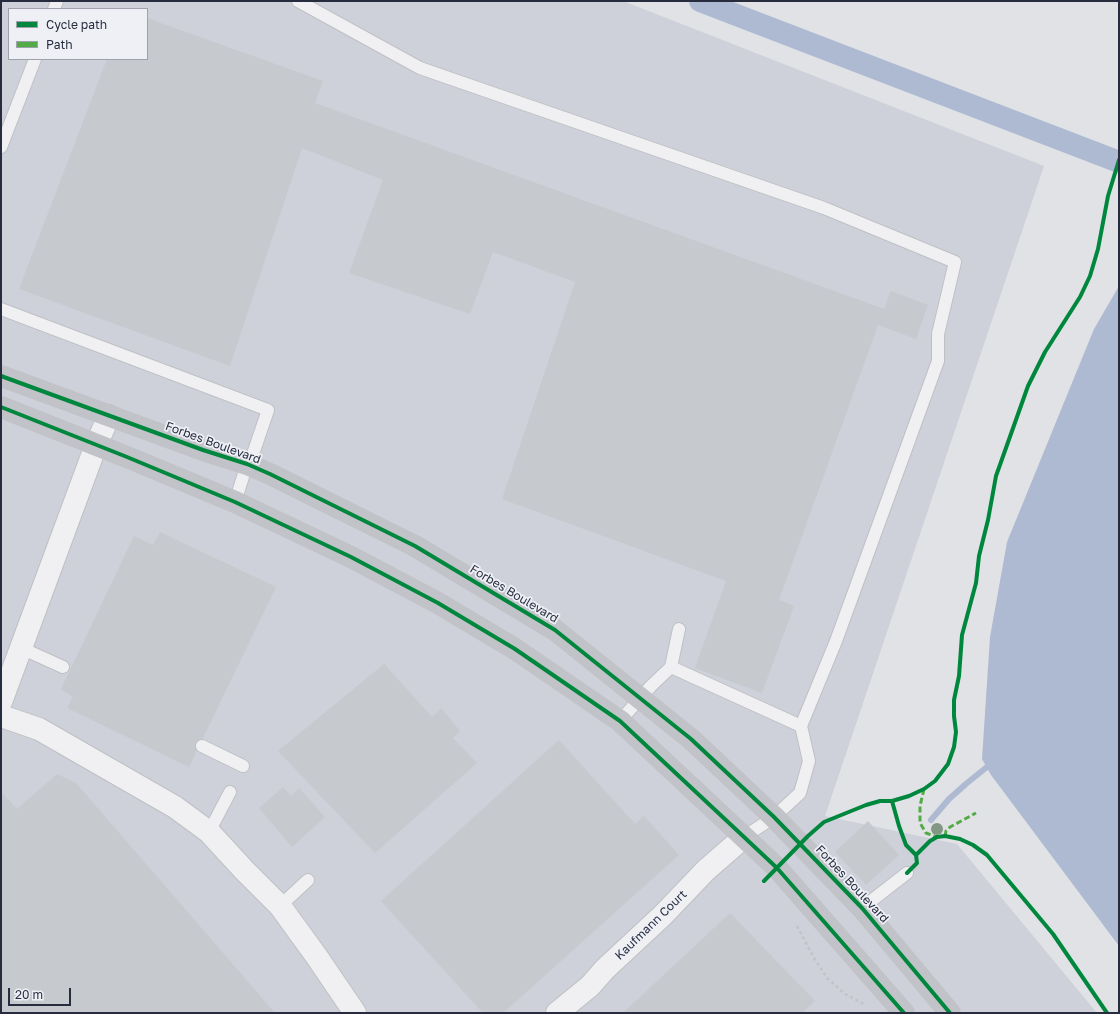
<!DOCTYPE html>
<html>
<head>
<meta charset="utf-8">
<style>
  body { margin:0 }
  #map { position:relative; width:1120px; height:1014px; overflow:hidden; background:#e0e2e6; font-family:"Golos Text",sans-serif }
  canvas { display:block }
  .frame { position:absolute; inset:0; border:2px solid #272d3f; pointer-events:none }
  .legend { position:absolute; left:8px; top:8px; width:140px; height:52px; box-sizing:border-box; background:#eef0f6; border:1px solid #9ea2ad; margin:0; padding:5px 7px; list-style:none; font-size:12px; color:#272d3f }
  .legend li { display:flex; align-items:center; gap:8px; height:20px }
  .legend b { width:20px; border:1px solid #9ea2ad }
  .scale { position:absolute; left:8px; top:988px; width:63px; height:18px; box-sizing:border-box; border:2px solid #272d3f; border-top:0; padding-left:5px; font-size:12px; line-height:14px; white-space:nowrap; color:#272d3f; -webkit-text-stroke:3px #eef0f6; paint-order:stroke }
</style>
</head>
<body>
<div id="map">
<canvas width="1120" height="1014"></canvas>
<div class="frame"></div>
<ul class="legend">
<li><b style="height:5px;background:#00873e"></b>Cycle path</li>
<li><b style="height:5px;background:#53ab46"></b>Path</li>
</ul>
<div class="scale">20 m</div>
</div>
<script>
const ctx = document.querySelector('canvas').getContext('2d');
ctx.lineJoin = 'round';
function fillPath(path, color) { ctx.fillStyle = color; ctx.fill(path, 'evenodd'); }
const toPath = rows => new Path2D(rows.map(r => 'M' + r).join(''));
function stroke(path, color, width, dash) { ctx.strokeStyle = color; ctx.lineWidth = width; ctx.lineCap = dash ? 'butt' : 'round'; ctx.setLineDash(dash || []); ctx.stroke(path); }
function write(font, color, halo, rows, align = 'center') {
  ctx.font = font + ' "Golos Text",sans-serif'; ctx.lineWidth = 3.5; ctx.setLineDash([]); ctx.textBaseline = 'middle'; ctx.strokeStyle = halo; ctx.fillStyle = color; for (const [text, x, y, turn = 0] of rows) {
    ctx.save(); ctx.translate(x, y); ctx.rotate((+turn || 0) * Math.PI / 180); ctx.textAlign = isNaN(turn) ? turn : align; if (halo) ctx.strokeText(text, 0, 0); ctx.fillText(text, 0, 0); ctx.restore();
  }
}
const built = toPath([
  [1,1,623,1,1044,166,825,816,957,844,1097,1013,1,1013],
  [9,9,147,9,147,59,9,59]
]);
const water = toPath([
  [1119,286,1119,946,991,775,982,759,990,637,1007,542,1094,329]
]);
const stream = toPath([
  [931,820,949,799,967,783,987,767]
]);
const canal = toPath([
  [700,1,1119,162]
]);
const building = toPath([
  [147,18,323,81,315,103,884,309,891,291,928,305,916,339,878,325,779,600,794,606,762,693,695,668,726,581,502,499,575,282,493,252,470,314,349,273,383,180,302,148,230,366,19,289,107,59,147,59],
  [160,532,276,587,189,767,67,708,73,697,61,689,134,536,153,545],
  [384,664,432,717,441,708,460,731,453,738,477,763,375,853,278,751],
  [559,740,635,824,644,816,679,855,503,1013,483,1013,381,901],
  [57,774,76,783,275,1013,1,1013,1,792,17,809],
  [283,787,291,796,299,788,325,817,292,847,259,808],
  [868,821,899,855,866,885,835,852],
  [730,913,815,1001,802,1013,623,1013]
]);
const path = toPath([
  [797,926,814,958,827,978,845,994,866,1005]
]);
const service = toPath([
  [298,1,420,68,824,208,955,262,938,334,938,361,836,641,801,726],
  [54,9,57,1],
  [1,147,35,59],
  [1,309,268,410,253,454,247,464,235,502],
  [21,648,63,667],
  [671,667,801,726,809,761,800,793,774,817,744,837],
  [620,721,651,686,671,667,679,629],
  [202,746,243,766],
  [209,832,230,792],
  [280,906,308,880],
  [862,908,907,873]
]);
const minor = toPath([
  [1,702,96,445,109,416],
  [1,716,39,729,175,807,209,832,244,870,280,906,317,957,355,1013],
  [557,1013,590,986,605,969,663,915,706,870,744,837]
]);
const secondary = toPath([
  [1,376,203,450,247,464,270,474,415,546,555,630,691,739,774,817,862,908,950,1013],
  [1,407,127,457,235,502,351,557,438,603,515,649,620,721,744,837,777,868,904,1013]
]);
const quiet = toPath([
  [924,789,920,806,920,823,926,833,937,837],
  [945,836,946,831,950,827,976,813]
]);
const cycleway = toPath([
  [1,376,203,450,247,464,270,474,415,546,555,630,691,739,774,817,862,908,950,1013],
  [1,407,127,457,235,502,351,557,438,603,515,649,620,721,744,837,777,868,904,1013],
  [892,801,899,826,906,845,916,855,917,863,907,873],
  [916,855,930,841,937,837,945,836,960,839,973,845,987,855,1053,934,1107,1013],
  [764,881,808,836,824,822,866,805,880,801,892,801,909,796,924,789,935,781,948,764,954,747,956,732,954,716,954,700,959,676,962,635,976,583,979,556,988,520,996,476,1028,386,1045,352,1080,297,1090,276,1098,249,1108,196,1119,160]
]);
const trees = [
  [937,829]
];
const streetNames = [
  ["Forbes Boulevard",213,443,20],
  ["Forbes Boulevard",514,594,31],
  ["Forbes Boulevard",852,884,47],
  ["Kaufmann Court",651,925,-44]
];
fillPath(built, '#ced1d9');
fillPath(water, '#aebad2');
stroke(stream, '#aebad2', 6);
stroke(canal, '#aebad2', 22);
fillPath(building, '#c6c9cd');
stroke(service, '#bec0c4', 14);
stroke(minor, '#bec0c4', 24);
stroke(path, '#c2c3c9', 2.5, [3, 3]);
stroke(service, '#f0f0f2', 12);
stroke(minor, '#f0f0f2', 22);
stroke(secondary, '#c1c3c8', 22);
stroke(quiet, '#53ab46', 3, [6, 3]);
stroke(cycleway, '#00873e', 4);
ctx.fillStyle = '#829884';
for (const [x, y] of trees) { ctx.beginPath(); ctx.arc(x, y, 6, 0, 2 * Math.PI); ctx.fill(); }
write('12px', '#272d3f', '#eef0f6', streetNames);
</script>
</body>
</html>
